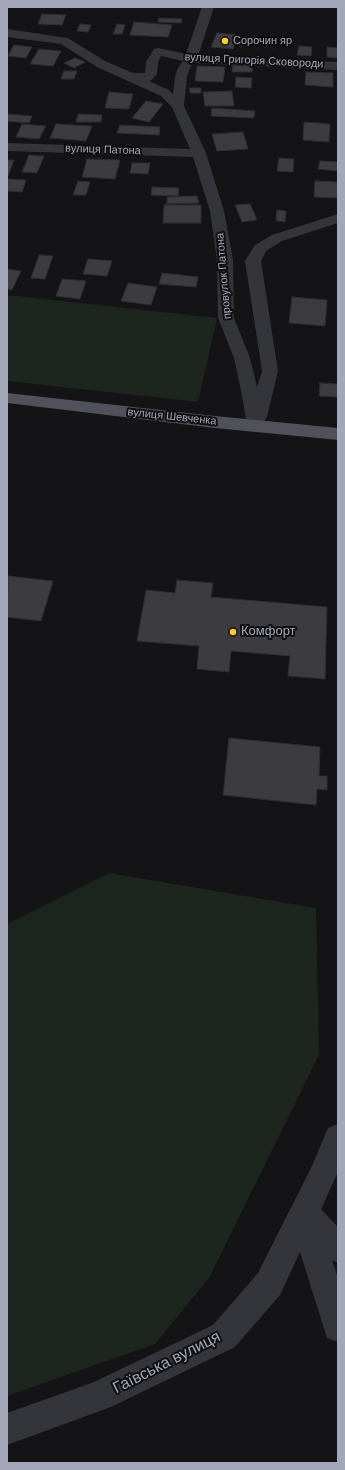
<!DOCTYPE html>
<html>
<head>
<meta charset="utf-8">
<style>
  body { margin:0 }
  #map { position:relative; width:345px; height:1470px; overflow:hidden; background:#141315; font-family:"DM Sans",sans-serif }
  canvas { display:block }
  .frame { position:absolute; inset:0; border:8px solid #a4a7b7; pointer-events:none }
</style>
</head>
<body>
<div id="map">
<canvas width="345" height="1470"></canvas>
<div class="frame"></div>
</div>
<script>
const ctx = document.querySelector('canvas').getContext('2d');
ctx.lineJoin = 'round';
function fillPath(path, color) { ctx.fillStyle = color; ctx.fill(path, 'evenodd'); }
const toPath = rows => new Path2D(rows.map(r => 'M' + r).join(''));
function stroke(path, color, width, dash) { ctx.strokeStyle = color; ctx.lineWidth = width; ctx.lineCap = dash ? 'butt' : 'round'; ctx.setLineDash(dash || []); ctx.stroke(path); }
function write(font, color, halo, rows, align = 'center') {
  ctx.font = font + ' "DM Sans",sans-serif'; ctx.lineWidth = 4; ctx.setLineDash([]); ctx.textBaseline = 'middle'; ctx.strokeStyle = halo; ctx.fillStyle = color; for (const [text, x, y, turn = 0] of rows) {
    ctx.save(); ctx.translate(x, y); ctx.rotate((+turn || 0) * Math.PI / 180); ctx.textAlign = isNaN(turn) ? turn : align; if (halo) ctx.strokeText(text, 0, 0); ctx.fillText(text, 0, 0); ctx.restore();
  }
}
const green = toPath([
  [7,295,217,318,198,402,7,381],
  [109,873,316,908,319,1055,209,1278,155,1344,7,1396,7,924]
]);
const building = toPath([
  [42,14,66,15,62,25,38,24,42,14],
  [159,18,182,19,181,23,158,22,159,18],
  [134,22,172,25,168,37,130,35,134,22],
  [80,24,91,25,88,32,77,31,80,24],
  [117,24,125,25,122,34,113,34,117,24],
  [217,33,238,35,233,49,211,47,217,33],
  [14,45,32,47,26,58,8,56,14,45],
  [299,46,312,47,311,56,297,55,299,46],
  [327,47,338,48,338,58,327,57,327,47],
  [39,49,61,51,53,66,30,64,39,49],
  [75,58,85,62,74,68,64,63,75,58],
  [233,65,253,66,252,72,232,72,233,65],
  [197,66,225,67,223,82,195,81,197,66],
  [64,71,77,71,74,79,61,79,64,71],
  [306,72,333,73,333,87,305,85,306,72],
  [236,77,252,78,251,88,235,87,236,77],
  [189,88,201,88,201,93,190,93,189,88],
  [232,91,234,106,205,106,203,92,232,91],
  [109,92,133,94,129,109,105,108,109,92],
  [146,101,163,104,149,122,132,118,146,101],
  [212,108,255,111,254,118,211,116,212,108],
  [7,114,32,116,29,123,7,121,7,114],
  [78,114,102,115,101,122,76,122,78,114],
  [304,122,330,124,329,142,303,140,304,122],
  [22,124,46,126,39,139,16,137,22,124],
  [56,124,92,126,86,141,50,138,56,124],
  [120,125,160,127,159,135,117,133,120,125],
  [243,132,248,149,217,151,212,134,243,132],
  [29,155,44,156,37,173,22,172,29,155],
  [279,158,294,159,293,172,277,171,279,158],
  [87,159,120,160,115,179,82,177,87,159],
  [7,160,14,160,8,176,7,176,7,160],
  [320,161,338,162,338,171,318,169,320,161],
  [132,163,150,163,148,174,130,173,132,163],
  [7,179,26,180,22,192,7,191,7,179],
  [78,181,90,182,86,195,73,195,78,181],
  [315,181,338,182,338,198,314,197,315,181],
  [152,187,179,188,178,196,151,195,152,187],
  [197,196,199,203,167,204,167,197,197,196],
  [250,204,257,220,242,222,235,205,250,204],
  [164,205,201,205,201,223,163,223,164,205],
  [277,210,286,211,285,222,276,221,277,210],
  [39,255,53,256,45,279,31,278,39,255],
  [88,259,112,261,107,276,83,274,88,259],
  [7,269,21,271,12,290,7,289,7,269],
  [162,273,198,277,196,287,159,284,162,273],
  [62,279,86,281,80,299,56,296,62,279],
  [128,283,157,287,151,305,121,301,128,283],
  [292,297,327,300,325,326,289,323,292,297],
  [320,383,338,384,338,397,319,396,320,383],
  [8,576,53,581,41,621,7,617,8,576],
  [177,580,213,583,211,597,327,607,325,679,288,676,290,656,231,651,229,672,197,669,199,646,137,641,146,590,175,593,177,580],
  [229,738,320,747,319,776,327,776,327,790,317,789,316,805,223,795,229,738]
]);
const street = toPath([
  [202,7,214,7,198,56,338,62,338,70,194,63,190,68,187,77,184,106,206,153,224,211,233,260,234,318,250,358,257,387,262,371,245,261,255,245,272,235,338,214,338,223,282,241,266,251,261,261,278,371,267,417,264,421,265,426,262,430,256,432,250,430,247,426,242,395,234,358,218,318,217,260,210,211,193,157,7,151,7,143,190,149,172,107,161,96,97,67,61,44,7,37,7,29,68,38,105,61,133,73,145,73,146,62,154,49,158,48,186,54,202,7],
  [161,56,183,61,178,68,175,77,173,94,169,90,149,81,152,80,157,74,158,62,161,56],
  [338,1124,338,1172,321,1209,338,1227,338,1263,332,1260,338,1278,338,1342,327,1338,300,1252,280,1295,235,1347,111,1407,7,1445,7,1413,94,1382,213,1325,258,1273,312,1166,328,1128,338,1124]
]);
const primary = toPath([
  [7,393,215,416,338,428,338,440,215,428,7,403,7,393]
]);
const markers = [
  [225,41,4,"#fed223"],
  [233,632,4,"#fed223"]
];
const farPoinames = [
  ["Сорочин яр",233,41]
];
const farStreetnames = [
  ["вулиця Григорія Сковороди",254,61,3],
  ["вулиця Патона",103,150,2],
  ["провулок Патона",224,276,-95],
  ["вулиця Шевченка",172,417,6]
];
const poiNames = [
  ["Комфорт",241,632]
];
const nearStreetnames = [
  ["Гаївська вулиця",167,1363,-27]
];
fillPath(green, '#1d251f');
fillPath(building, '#3b3b40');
stroke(building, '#2e2d31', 1);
fillPath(street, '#34343b');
fillPath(primary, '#50515a');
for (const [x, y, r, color] of markers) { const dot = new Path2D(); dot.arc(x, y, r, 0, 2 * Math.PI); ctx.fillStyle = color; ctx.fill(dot); stroke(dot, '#0f0e10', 1.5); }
write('11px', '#a4a7b7', '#0f0e10', farPoinames, 'left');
write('11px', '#a4a7b7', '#0f0e10', farStreetnames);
write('13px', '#a4a7b7', '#0f0e10', poiNames, 'left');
write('16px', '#a4a7b7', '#0f0e10', nearStreetnames);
</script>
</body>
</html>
